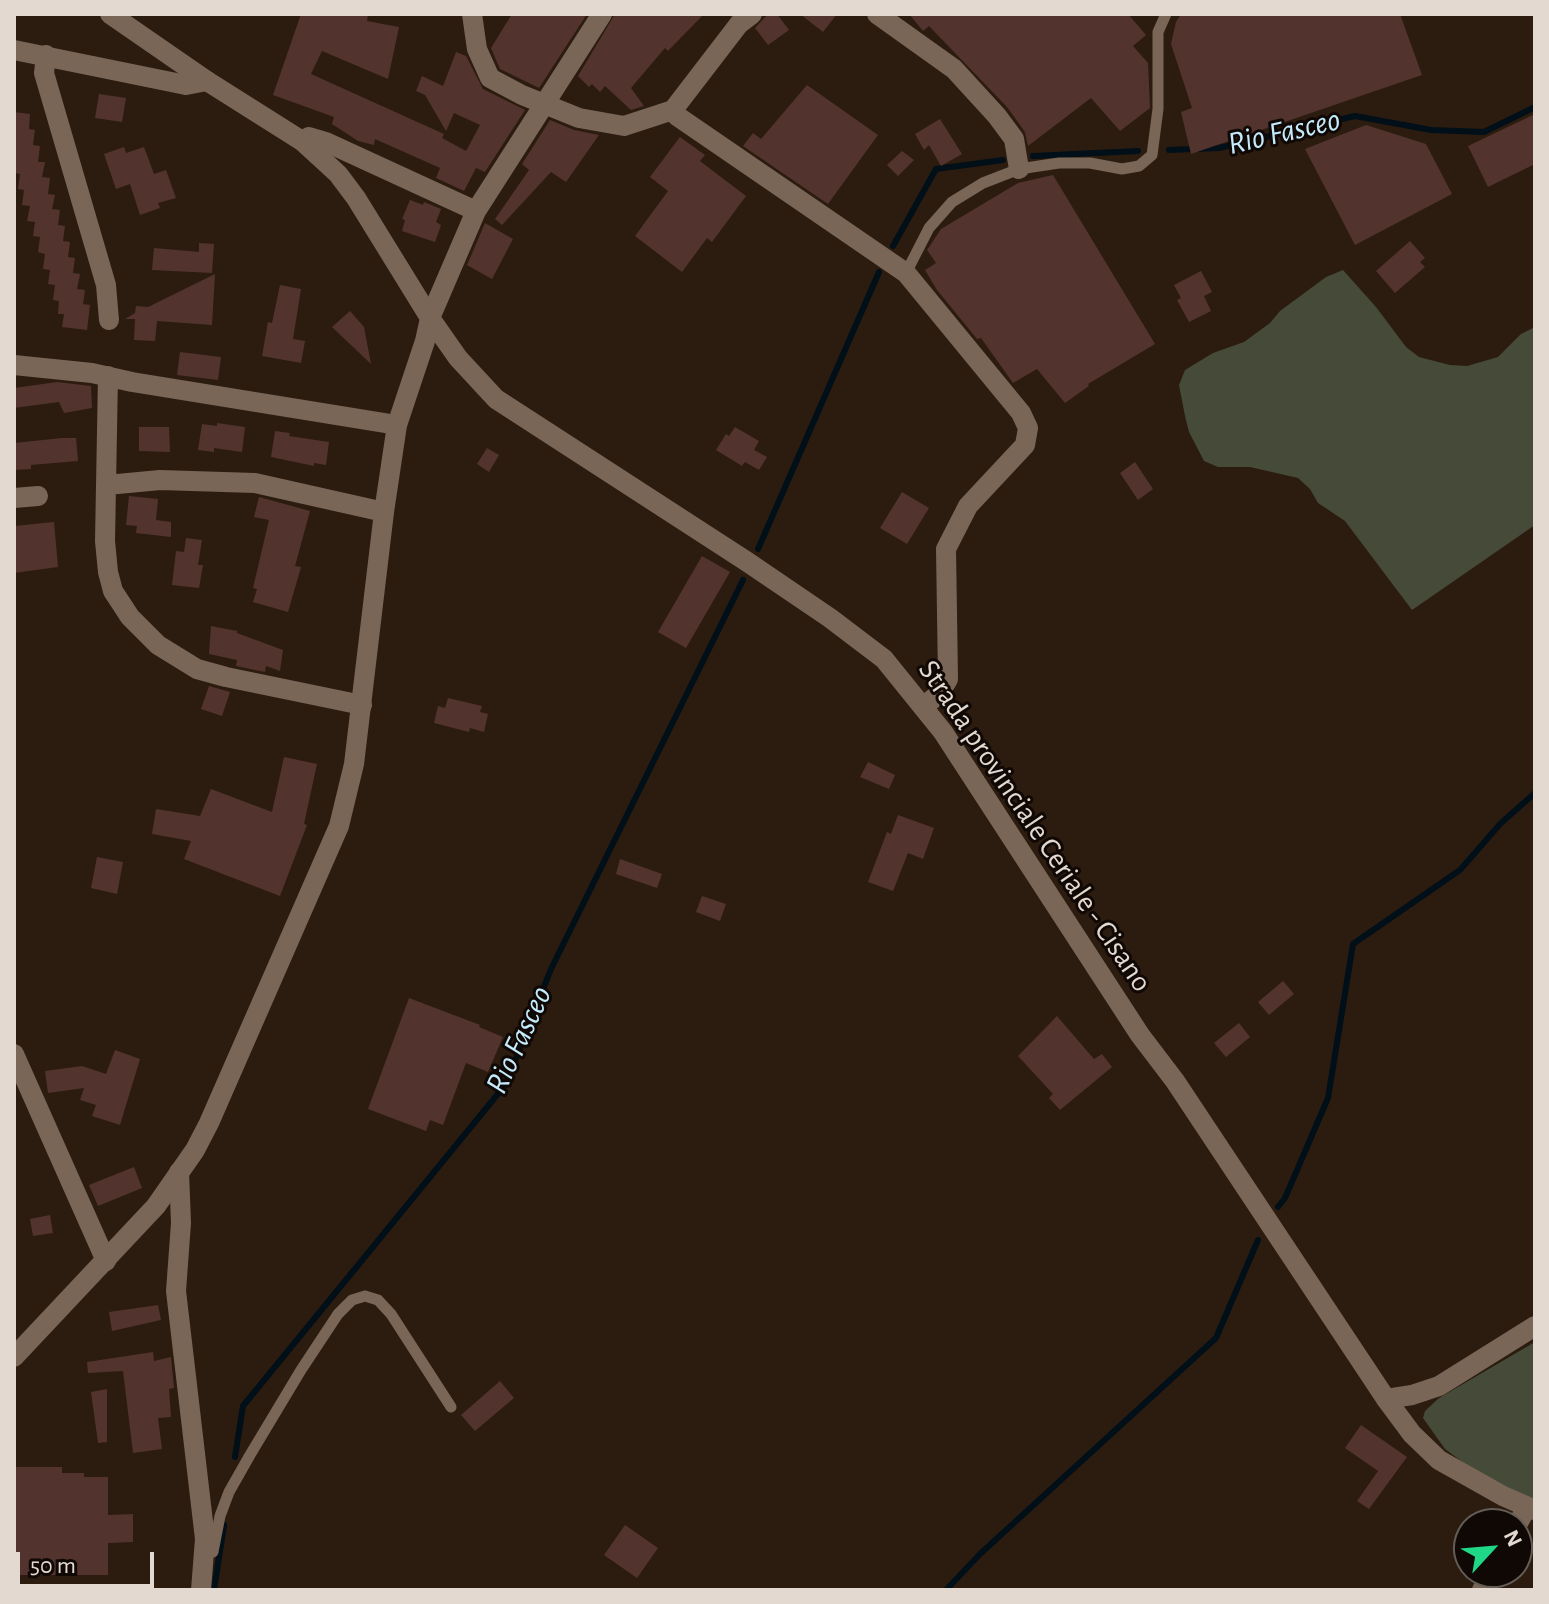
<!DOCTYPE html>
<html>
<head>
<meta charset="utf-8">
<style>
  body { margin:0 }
  #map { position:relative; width:1549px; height:1604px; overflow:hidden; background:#2c1c10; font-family:"Alegreya Sans",sans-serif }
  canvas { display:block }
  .frame { position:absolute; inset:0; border:16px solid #e4d9d1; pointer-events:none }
  .north { position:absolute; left:1453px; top:1508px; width:80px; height:80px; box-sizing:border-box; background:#0f0804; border:2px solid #645c56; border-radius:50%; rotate:64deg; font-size:22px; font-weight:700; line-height:32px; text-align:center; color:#e4d9d1 }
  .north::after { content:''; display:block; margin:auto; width:28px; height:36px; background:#1fd887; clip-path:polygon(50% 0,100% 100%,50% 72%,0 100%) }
  .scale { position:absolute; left:16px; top:1552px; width:138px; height:36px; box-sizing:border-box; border:4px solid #e4d9d1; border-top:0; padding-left:10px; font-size:24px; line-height:28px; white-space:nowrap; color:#e4d9d1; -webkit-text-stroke:6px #0f0804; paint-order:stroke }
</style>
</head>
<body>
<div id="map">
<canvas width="1549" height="1604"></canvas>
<div class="frame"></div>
<div class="north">N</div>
<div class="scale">50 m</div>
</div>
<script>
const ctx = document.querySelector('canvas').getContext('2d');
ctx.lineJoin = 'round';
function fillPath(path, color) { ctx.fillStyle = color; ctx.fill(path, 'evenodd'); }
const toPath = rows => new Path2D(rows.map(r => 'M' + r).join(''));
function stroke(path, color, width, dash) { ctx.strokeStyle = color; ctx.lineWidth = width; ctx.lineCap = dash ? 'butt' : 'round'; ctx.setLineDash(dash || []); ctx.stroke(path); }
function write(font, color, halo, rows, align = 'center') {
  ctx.font = font + ' "Alegreya Sans",sans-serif'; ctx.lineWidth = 6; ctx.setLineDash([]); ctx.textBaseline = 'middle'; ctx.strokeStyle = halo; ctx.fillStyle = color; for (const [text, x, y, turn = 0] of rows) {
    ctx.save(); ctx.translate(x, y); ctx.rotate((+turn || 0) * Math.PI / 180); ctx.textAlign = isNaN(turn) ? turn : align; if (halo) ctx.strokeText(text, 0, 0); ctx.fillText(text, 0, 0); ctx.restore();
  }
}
const green = toPath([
  [1343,270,1376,307,1406,347,1419,357,1450,365,1467,366,1498,357,1521,334,1535,327,1535,525,1412,610,1345,521,1318,503,1310,489,1298,478,1250,467,1218,467,1204,461,1189,432,1185,416,1179,385,1185,370,1213,353,1244,342,1270,323,1280,311,1326,277],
  [1535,1342,1535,1503,1480,1475,1445,1449,1423,1418,1425,1411,1439,1398]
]);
const stream = toPath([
  [1169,150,1219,148,1355,116,1431,130,1484,132,1535,107],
  [1033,156,1138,151],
  [893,246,936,169,1003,160],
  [758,549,879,272],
  [1278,1207,1285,1198,1328,1098,1353,944,1460,870,1501,823,1535,793],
  [235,1457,243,1406,506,1084,551,969,743,580],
  [214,1590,224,1525],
  [946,1590,980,1554,1216,1338,1258,1240]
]);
const building = toPath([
  [301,14,368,14,367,21,399,27,388,79,322,51,311,74,444,134,442,138,466,151,480,125,454,113,446,131,425,95,416,91,422,76,443,86,456,52,466,56,483,89,525,110,485,172,476,168,464,191,436,178,440,168,375,139,374,145,358,141,332,124,334,117,273,95],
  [512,14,587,14,539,88,500,69,491,48],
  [615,14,704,14,668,51,665,48,631,88,644,106,631,110,605,86,600,92,592,84,589,87,578,76],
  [768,14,777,14,789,30,768,45,755,28],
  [800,14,837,14,823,32],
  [909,14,1128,14,1146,35,1133,46,1148,63,1150,108,1120,131,1091,98,1028,146,1025,132,1007,107,929,26,923,31],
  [1181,14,1400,14,1422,75,1191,154,1181,112,1192,108,1171,44,1176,22],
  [807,85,878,135,828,204,743,146,753,133,761,139],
  [99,94,126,98,122,122,95,118],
  [14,112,30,114,29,129,35,130,33,145,40,146,38,162,45,162,42,177,50,178,48,194,55,195,52,209,60,210,58,225,65,226,63,241,70,242,68,257,75,258,73,273,80,274,77,289,85,290,83,304,90,305,87,330,62,327,64,314,58,314,59,301,53,300,55,285,48,284,50,270,43,269,45,254,38,252,40,237,33,236,35,222,27,221,30,206,22,205,24,190,18,189,20,174,14,173],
  [1535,114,1535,164,1488,187,1468,146],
  [940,119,962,154,941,166,929,145,924,150,915,134],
  [550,120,574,130,599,135,566,182,551,172,502,225,495,219,529,170,522,164],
  [1366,125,1426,144,1452,194,1355,245,1305,149],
  [680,137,705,155,700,161,746,196,712,242,707,238,682,272,635,236,668,191,650,177],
  [124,147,126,153,144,147,154,174,166,170,176,198,158,203,160,208,140,215,130,184,116,189,104,154],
  [902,151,914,160,898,176,887,165],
  [1053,175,1155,344,1088,384,1089,386,1065,403,1037,369,1013,383,981,338,977,339,937,290,925,270,936,263,927,250,941,229,1018,183],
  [410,200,423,205,424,202,441,209,436,222,441,225,435,242,402,231,405,220,402,219],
  [485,223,513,239,492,279,467,265],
  [1410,241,1425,258,1420,262,1425,267,1395,293,1376,271],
  [199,243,214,244,212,273,152,270,154,248,199,252],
  [1201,271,1212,292,1204,296,1211,311,1189,322,1177,300,1181,298,1174,285],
  [215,274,212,325,157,321,155,341,134,340,135,319,125,319,135,313,136,306,148,307],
  [280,285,301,289,293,339,305,341,301,363,262,356,268,322,272,323],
  [350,311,364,327,371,364,332,327],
  [180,352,221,357,218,380,177,375],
  [57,382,91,386,92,408,64,413,59,402,14,408,14,388],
  [217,423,245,427,242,452,214,448,214,452,198,450,202,424,217,426],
  [139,427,169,427,170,452,139,451],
  [735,427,759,441,754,450,767,457,759,470,745,462,742,466,716,450,726,434,729,436],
  [275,431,290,433,289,436,329,442,326,465,314,463,314,466,271,457],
  [62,438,76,438,78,461,31,465,31,469,14,470,14,443],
  [487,448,499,455,489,472,477,464],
  [1135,462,1153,489,1138,500,1120,473],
  [902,492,929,508,907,544,880,528],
  [129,496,158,499,156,520,171,522,171,537,136,533,137,526,126,525],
  [259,497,310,511,295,566,301,567,288,612,253,602,257,589,253,588,269,520,254,517],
  [54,522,58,567,14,573,14,526],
  [186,538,202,540,198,565,203,565,199,588,172,585,176,551,184,552],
  [702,556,730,572,686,648,658,632],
  [211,626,237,631,237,633,283,650,280,671,266,666,265,672,236,666,237,660,209,654],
  [209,686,230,692,222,716,201,709],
  [448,698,482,706,480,712,488,714,484,732,470,728,469,732,434,723,438,706,445,708],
  [284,757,317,764,304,824,307,825,280,896,184,859,191,841,152,834,156,809,200,816,211,789,272,812],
  [868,762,895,775,889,789,860,777],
  [898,815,934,828,923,859,908,853,893,891,868,882,887,832,891,834],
  [97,857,123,862,117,894,91,888],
  [620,859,662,874,657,888,616,874],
  [702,896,726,904,720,921,696,912],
  [1283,981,1294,994,1269,1015,1258,1002],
  [409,998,480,1025,479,1027,503,1037,488,1072,466,1063,443,1125,430,1120,426,1131,368,1109],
  [1057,1016,1094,1059,1102,1054,1112,1067,1060,1110,1049,1098,1053,1094,1018,1056],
  [1239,1023,1250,1037,1226,1057,1214,1043],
  [115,1050,140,1059,120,1125,92,1116,96,1105,80,1100,84,1088,48,1093,45,1071,82,1066,106,1074],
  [134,1167,142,1188,98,1206,89,1185],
  [50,1215,53,1233,33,1236,30,1219],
  [158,1305,161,1320,112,1331,109,1312],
  [153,1352,154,1361,171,1357,174,1388,169,1389,171,1417,158,1418,162,1449,133,1453,123,1371,88,1373,87,1362],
  [500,1381,514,1398,475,1431,461,1415],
  [107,1389,107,1442,98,1443,91,1392],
  [1361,1425,1407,1457,1369,1509,1357,1501,1378,1471,1345,1448],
  [15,1467,62,1467,62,1473,84,1473,84,1477,108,1477,108,1515,133,1514,133,1542,108,1543,108,1575,16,1575],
  [625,1525,658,1548,637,1578,604,1555]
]);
const lane = toPath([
  [906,273,929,228,952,202,983,183,1019,169,1059,163,1090,163,1122,169,1139,166,1152,155,1158,109,1158,32,1166,14],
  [213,1552,220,1516,229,1492,250,1455,301,1370,338,1314,352,1300,365,1296,378,1300,391,1314,451,1407]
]);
const street = toPath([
  [472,14,477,49,490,78,522,95,579,118,624,126,673,110],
  [752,14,739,24,673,110,677,116,906,273,1021,413,1028,428,1025,445,968,506,946,549,948,679,940,693,924,706],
  [877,14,954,69,997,116,1014,139,1019,169],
  [14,50,186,85,207,81],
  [46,55,44,73,106,285,109,320],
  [302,141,309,137,326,142,476,211],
  [430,318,476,211,602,14],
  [14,365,92,373,132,382,397,425],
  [108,376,105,541,108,572,113,591,130,617,158,645,197,669,226,677,362,705],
  [107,485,160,480,255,483,384,512],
  [14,498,38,496],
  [14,1054,106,1261],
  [179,1172,181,1223,176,1291,205,1539,201,1590],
  [1386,1399,1412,1395,1439,1386,1535,1326],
  [1517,1525,1527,1507],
  [1482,1590,1492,1572]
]);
const secondary = toPath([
  [110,14,207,81,302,141,338,174,356,198,430,318,458,358,496,399,746,561,830,618,884,659,943,732,1140,1035,1175,1081,1386,1399,1412,1434,1439,1460,1503,1496,1535,1510],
  [14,1357,156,1206,195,1150,209,1123,339,826,354,764,384,512,397,425,425,341,430,318]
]);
const streetNames = [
  ["Strada provinciale Ceriale - Cisano",1035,826,56]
];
const waterNames = [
  ["Rio Fasceo",1284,132,-13],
  ["Rio Fasceo",519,1040,-65]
];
fillPath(green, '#464a38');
stroke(stream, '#000f18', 6);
fillPath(building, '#52332d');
stroke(lane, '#796657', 11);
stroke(street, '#796657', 20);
stroke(secondary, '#796657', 20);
write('30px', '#e4d9d1', '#0f0804', streetNames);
write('italic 32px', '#c5ebfc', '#0f0804', waterNames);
</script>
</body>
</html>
